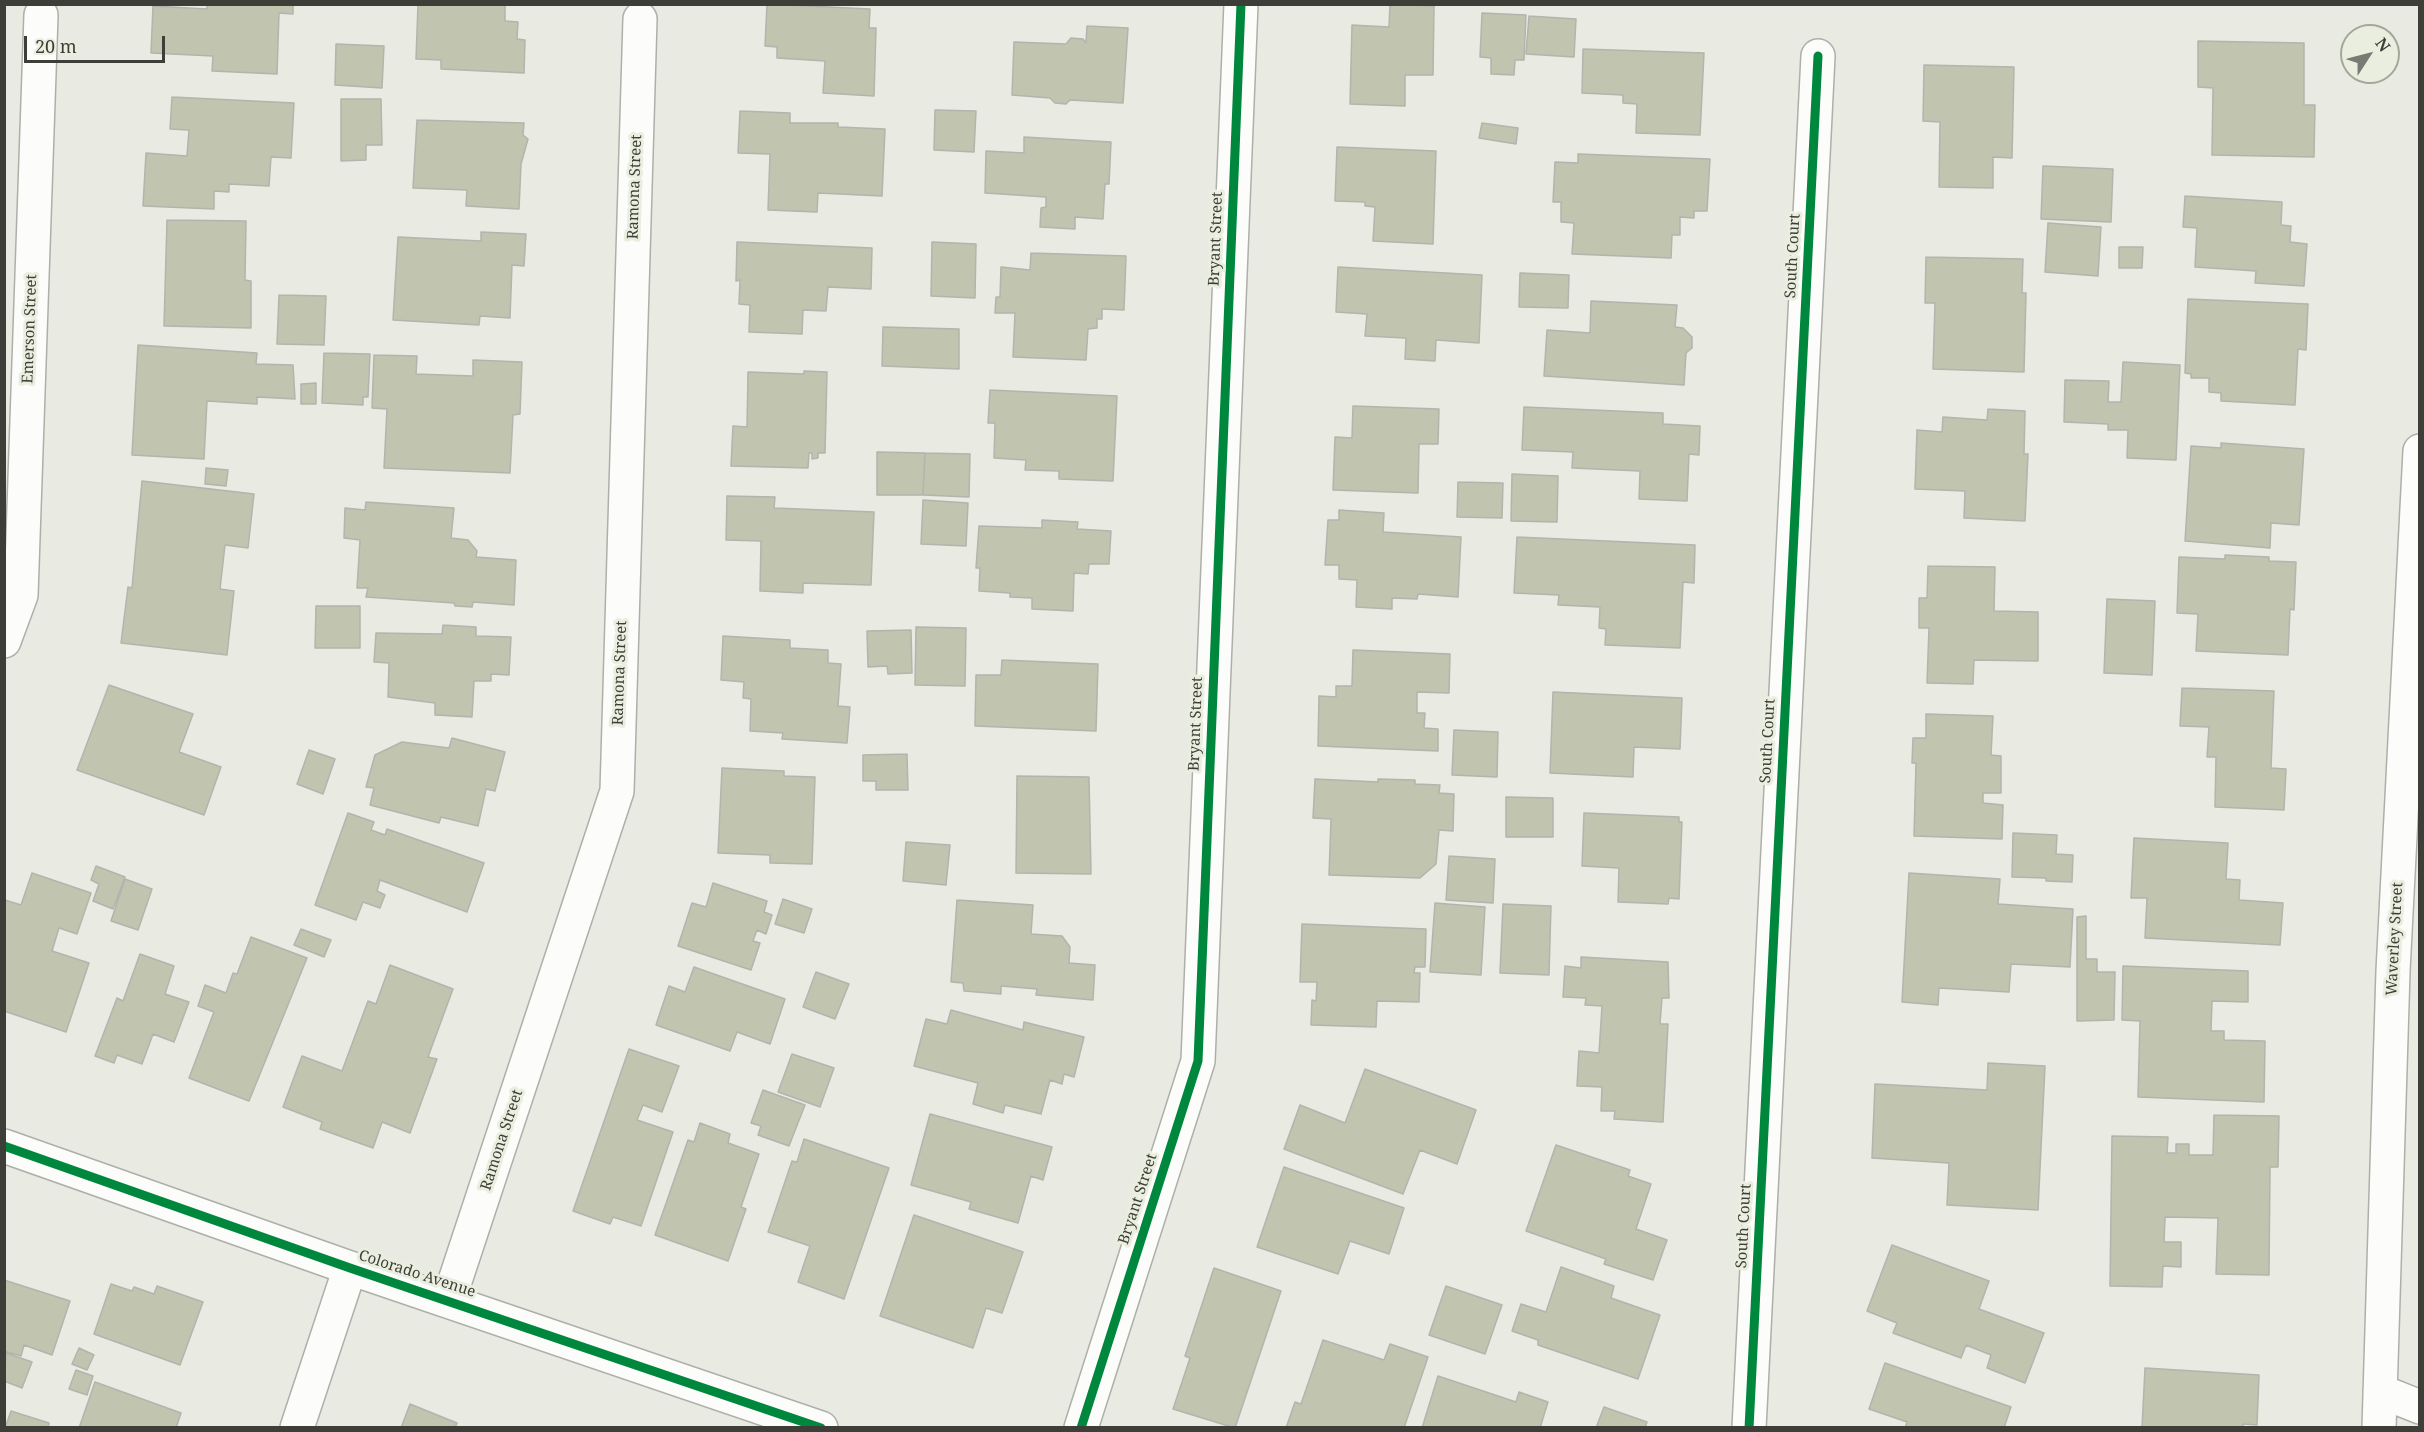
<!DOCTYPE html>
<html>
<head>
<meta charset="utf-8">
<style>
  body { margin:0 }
  #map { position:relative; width:2424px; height:1432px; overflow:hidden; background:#e9eae2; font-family:"Noto Serif",serif }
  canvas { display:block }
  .frame { position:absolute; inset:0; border:6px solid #3c3e37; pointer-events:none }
  .north { position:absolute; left:2340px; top:24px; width:60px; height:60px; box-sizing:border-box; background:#eaeedf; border:2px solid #a4a89c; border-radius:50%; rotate:54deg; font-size:16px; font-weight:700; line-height:24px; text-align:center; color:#3c3e37 }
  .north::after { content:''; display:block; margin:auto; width:21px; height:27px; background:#797a73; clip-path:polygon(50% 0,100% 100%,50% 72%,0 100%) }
  .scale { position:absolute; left:24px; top:36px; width:141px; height:27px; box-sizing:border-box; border:3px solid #3c3e37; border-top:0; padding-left:8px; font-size:18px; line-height:21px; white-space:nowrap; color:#3c3e37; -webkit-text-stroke:4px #eaeedf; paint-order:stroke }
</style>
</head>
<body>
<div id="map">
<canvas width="2424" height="1432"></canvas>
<div class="frame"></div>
<div class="north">N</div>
<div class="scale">20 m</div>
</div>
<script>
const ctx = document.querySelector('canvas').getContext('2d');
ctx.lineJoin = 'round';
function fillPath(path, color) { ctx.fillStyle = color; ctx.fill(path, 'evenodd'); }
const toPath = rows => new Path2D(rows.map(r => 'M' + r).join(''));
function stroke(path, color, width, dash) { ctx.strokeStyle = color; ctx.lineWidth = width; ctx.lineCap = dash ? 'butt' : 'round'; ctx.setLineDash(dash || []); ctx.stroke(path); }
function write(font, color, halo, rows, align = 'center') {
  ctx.font = font + ' "Noto Serif",serif'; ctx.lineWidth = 6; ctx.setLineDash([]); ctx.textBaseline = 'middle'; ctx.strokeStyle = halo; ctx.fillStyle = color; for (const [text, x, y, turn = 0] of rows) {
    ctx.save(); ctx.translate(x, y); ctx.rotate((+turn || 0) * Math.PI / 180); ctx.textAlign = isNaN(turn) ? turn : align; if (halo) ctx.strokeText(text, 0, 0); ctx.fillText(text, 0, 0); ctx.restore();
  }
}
const building = toPath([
  [207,4,293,4,293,14,279,13,277,74,212,71,213,56,151,53,153,6,207,9,207,4],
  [418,4,505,4,505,21,518,22,517,39,525,40,524,73,441,69,441,60,416,59,418,4],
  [767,4,870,9,869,28,876,28,874,96,823,93,825,61,777,58,777,47,765,46,767,4],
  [1390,4,1434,6,1433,75,1405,75,1405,106,1350,104,1352,25,1389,27,1390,4],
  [1482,13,1526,15,1524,60,1515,60,1514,75,1491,74,1491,58,1480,57,1482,13],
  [1529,16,1576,19,1574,57,1526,54,1529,16],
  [1087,26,1128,28,1123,103,1070,100,1066,104,1055,103,1050,98,1012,95,1014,42,1066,44,1071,38,1083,39,1086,43,1087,26],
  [2198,41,2304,43,2304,105,2315,105,2314,157,2212,155,2213,88,2198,87,2198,41],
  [336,44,384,46,382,88,335,85,336,44],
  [1583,49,1704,53,1700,135,1636,133,1637,104,1623,103,1623,95,1582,93,1583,49],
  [1924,65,2014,67,2012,158,1993,157,1993,188,1939,187,1940,122,1923,121,1924,65],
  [172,97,294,103,291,158,271,157,269,186,229,184,229,192,214,191,214,209,143,206,146,153,187,156,189,130,170,129,172,97],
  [341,99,381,99,382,145,366,145,366,160,341,161,341,99],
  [935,110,976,111,974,152,934,150,935,110],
  [740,111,790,113,790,123,838,123,838,127,885,129,882,196,818,193,817,212,768,210,770,154,738,153,740,111],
  [417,120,524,123,523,135,528,139,521,164,519,209,466,206,467,190,413,188,417,120],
  [1482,123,1518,128,1516,144,1479,138,1482,123],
  [1024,137,1111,142,1109,184,1105,184,1103,219,1075,217,1075,229,1040,227,1041,208,1046,207,1046,197,985,193,986,151,1024,153,1024,137],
  [1337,147,1436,151,1433,244,1373,241,1375,207,1365,206,1365,202,1335,201,1337,147],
  [1578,154,1710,159,1707,211,1694,211,1694,218,1680,217,1680,235,1672,235,1671,258,1572,254,1574,223,1561,222,1561,202,1553,202,1555,162,1578,163,1578,154],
  [2043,166,2113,169,2111,222,2041,219,2043,166],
  [2185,196,2282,202,2281,225,2291,226,2290,242,2307,244,2304,286,2255,283,2256,271,2195,267,2197,228,2183,227,2185,196],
  [167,220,246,221,245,280,251,281,251,328,164,326,167,220],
  [2048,223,2101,227,2098,276,2045,272,2048,223],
  [481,232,526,234,524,266,512,265,510,318,480,316,479,325,393,320,398,237,481,241,481,232],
  [737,242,872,248,871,289,828,287,826,311,803,310,802,334,749,332,750,305,739,304,740,280,736,281,737,242],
  [932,242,976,244,975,298,931,296,932,242],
  [2119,247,2143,247,2142,268,2119,268,2119,247],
  [1031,253,1126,256,1124,310,1102,309,1102,319,1097,319,1097,328,1088,329,1086,360,1013,357,1015,313,995,313,996,297,1000,297,1001,267,1030,270,1031,253],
  [1926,257,2023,259,2022,293,2026,293,2024,372,1933,369,1935,303,1925,303,1926,257],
  [1338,267,1482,275,1479,343,1436,340,1435,361,1405,359,1406,338,1365,336,1367,314,1336,312,1338,267],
  [1520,273,1569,275,1568,308,1519,307,1520,273],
  [279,295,326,296,324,345,277,344,279,295],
  [2188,299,2308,304,2306,350,2298,349,2295,405,2221,401,2221,393,2209,392,2209,378,2191,378,2191,374,2185,373,2188,299],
  [1591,301,1677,305,1675,327,1683,328,1692,337,1692,348,1686,353,1684,385,1544,376,1547,330,1590,333,1591,301],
  [883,327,959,329,959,369,882,366,883,327],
  [138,345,257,353,256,364,293,365,295,399,257,397,257,404,207,401,204,459,132,455,138,345],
  [324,353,370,354,368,397,363,397,363,405,322,403,324,353],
  [374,355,417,356,416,374,473,376,473,360,522,362,520,414,513,415,510,473,384,468,387,409,372,408,374,355],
  [2123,362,2180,365,2176,460,2127,458,2128,430,2108,430,2108,424,2064,422,2065,380,2109,381,2108,402,2121,402,2123,362],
  [804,371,827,372,825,453,818,453,818,458,812,459,812,453,809,453,808,468,731,466,733,426,747,427,748,372,804,374,804,371],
  [316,383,316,404,301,404,301,384,316,383],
  [990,390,1117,396,1113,481,1059,479,1059,471,1025,470,1026,460,994,458,995,423,988,423,990,390],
  [1353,406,1439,409,1438,444,1419,444,1418,493,1333,490,1335,437,1352,438,1353,406],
  [1524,407,1663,413,1663,424,1700,426,1699,455,1689,454,1687,501,1639,499,1640,471,1572,468,1573,452,1522,450,1524,407],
  [1988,409,2025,411,2024,454,2028,454,2025,521,1964,518,1965,491,1915,489,1917,430,1942,432,1943,417,1987,420,1988,409],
  [2221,443,2304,449,2299,525,2271,523,2270,548,2185,541,2191,446,2221,448,2221,443],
  [877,452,925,453,923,495,877,495,877,452],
  [925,453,970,454,969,497,923,495,925,453],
  [206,468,228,470,226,486,205,484,206,468],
  [1512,474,1558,476,1557,522,1511,521,1512,474],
  [142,481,254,494,248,548,225,545,220,589,234,591,227,655,121,643,128,587,132,588,142,481],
  [1458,482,1503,483,1502,518,1457,517,1458,482],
  [727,496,775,497,774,508,874,512,871,585,803,583,803,593,760,591,761,541,726,540,727,496],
  [923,500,968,503,966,546,921,544,923,500],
  [366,502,454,508,451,538,468,540,477,551,476,557,516,560,514,605,473,602,472,607,455,606,454,603,366,597,368,588,357,588,360,540,344,538,345,508,365,510,366,502],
  [1339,510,1384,513,1383,532,1461,537,1458,597,1418,594,1417,599,1392,598,1392,609,1356,607,1357,580,1339,579,1339,565,1325,565,1328,520,1339,520,1339,510],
  [1042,520,1078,522,1077,529,1111,531,1109,564,1089,564,1088,574,1074,573,1073,611,1032,609,1032,598,1010,597,1010,593,979,591,980,568,976,568,979,526,1042,528,1042,520],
  [1517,537,1695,545,1694,583,1683,582,1680,648,1605,645,1606,629,1599,628,1600,607,1558,605,1559,595,1514,593,1517,537],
  [2225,555,2269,557,2269,561,2296,562,2294,610,2290,609,2288,655,2196,651,2198,614,2177,613,2179,557,2225,559,2225,555],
  [1928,566,1995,567,1994,611,2038,612,2038,661,1974,660,1973,684,1927,683,1929,628,1919,628,1919,598,1927,598,1928,566],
  [2107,599,2155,601,2152,675,2104,673,2107,599],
  [316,606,360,606,360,648,315,648,316,606],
  [443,625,476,627,476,636,511,637,509,675,491,674,491,681,474,681,472,717,435,715,435,703,388,697,389,663,374,662,376,633,442,634,443,625],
  [916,627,966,628,965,686,915,685,916,627],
  [911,630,912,673,888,674,887,666,868,667,867,631,911,630],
  [723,636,790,640,790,648,828,650,828,663,841,664,838,706,850,707,847,743,782,739,783,733,750,731,751,699,743,698,744,682,721,680,723,636],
  [1353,650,1450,654,1449,693,1417,692,1417,713,1425,713,1424,728,1438,729,1438,751,1318,746,1319,696,1336,697,1336,686,1352,686,1353,650],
  [1002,660,1098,664,1096,731,975,726,976,675,1001,675,1002,660],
  [109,685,193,714,179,752,221,767,204,815,77,770,109,685],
  [2182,688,2274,691,2271,768,2286,769,2284,810,2215,807,2216,757,2207,757,2209,727,2180,726,2182,688],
  [1553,692,1682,698,1680,749,1634,747,1633,777,1550,773,1553,692],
  [1926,714,1993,716,1991,755,2001,756,2001,793,1983,793,1983,803,2003,805,2002,839,1914,836,1916,763,1912,763,1913,738,1926,738,1926,714],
  [1454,730,1498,732,1497,777,1452,775,1454,730],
  [452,738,505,752,495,791,486,789,478,826,441,817,439,823,370,805,374,788,366,787,375,755,402,742,449,748,452,738],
  [309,750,335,759,323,794,297,784,309,750],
  [907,754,908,790,876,790,876,781,863,781,863,755,907,754],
  [722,768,784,771,784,776,815,777,812,864,770,863,770,855,718,853,722,768],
  [1017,776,1089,777,1091,874,1016,873,1017,776],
  [1315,779,1378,782,1378,779,1415,780,1415,784,1440,785,1439,793,1454,794,1453,831,1439,830,1436,864,1420,878,1329,875,1331,819,1313,818,1315,779],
  [1506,797,1553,798,1553,837,1506,837,1506,797],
  [348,813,374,822,371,830,385,835,387,829,484,863,467,912,380,880,377,891,385,895,380,908,363,902,356,920,315,905,348,813],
  [1584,813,1679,817,1679,822,1682,822,1679,899,1669,898,1668,904,1618,902,1619,868,1582,866,1584,813],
  [2013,833,2057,835,2056,854,2073,855,2072,882,2046,881,2046,878,2012,877,2013,833],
  [2134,838,2228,843,2226,879,2240,880,2239,900,2283,903,2280,945,2145,938,2147,898,2131,898,2134,838],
  [906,842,950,845,946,885,903,881,906,842],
  [1449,856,1495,859,1493,903,1446,900,1449,856],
  [96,866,125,877,113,909,93,901,99,884,91,880,96,866],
  [32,873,91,893,77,934,59,928,52,951,89,963,66,1032,4,1011,4,903,5,900,21,905,32,873],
  [1909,873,2000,879,1998,904,2073,909,2070,967,2011,964,2009,992,1939,988,1938,1005,1902,1002,1909,873],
  [125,879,152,889,138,930,111,921,125,879],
  [713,883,767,901,764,912,772,915,766,934,757,930,753,941,760,943,751,970,678,946,692,903,706,907,713,883],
  [783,899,812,909,804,933,775,924,783,899],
  [957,900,1033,905,1031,934,1062,936,1070,947,1069,963,1095,965,1093,1000,1036,995,1037,989,1001,986,1001,994,964,991,963,983,951,982,957,900],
  [1435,903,1485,907,1481,975,1430,972,1435,903],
  [1503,904,1551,906,1549,975,1500,973,1503,904],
  [2086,916,2086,959,2097,959,2097,972,2115,972,2114,1020,2077,1021,2077,917,2086,916],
  [1302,924,1426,929,1425,967,1415,967,1414,973,1420,973,1419,1002,1377,1001,1376,1027,1311,1025,1312,1000,1316,1001,1317,982,1300,982,1302,924],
  [301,929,331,940,324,957,294,945,301,929],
  [251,937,307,958,249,1101,189,1078,214,1012,198,1006,205,985,226,993,233,973,237,974,251,937],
  [140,954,174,966,165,994,189,1002,174,1042,153,1034,142,1064,117,1055,114,1063,95,1056,117,998,123,1001,140,954],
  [1581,957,1668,962,1669,998,1662,998,1660,1024,1668,1024,1663,1122,1614,1119,1615,1111,1601,1111,1602,1087,1577,1086,1579,1051,1599,1053,1602,1006,1585,1005,1586,998,1563,997,1565,966,1581,968,1581,957],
  [390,965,453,989,428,1057,437,1059,410,1133,382,1122,373,1148,320,1129,322,1122,283,1107,302,1056,342,1071,368,1001,376,1004,390,965],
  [2123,966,2248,971,2248,1002,2212,1001,2211,1031,2224,1031,2224,1040,2265,1041,2264,1102,2138,1097,2140,1021,2122,1020,2123,966],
  [694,967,785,999,770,1044,737,1032,730,1051,656,1025,669,986,685,992,694,967],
  [816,972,849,984,835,1019,803,1007,816,972],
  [951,1010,1023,1030,1024,1022,1084,1037,1074,1077,1064,1074,1062,1084,1050,1080,1041,1114,1005,1105,1003,1113,973,1104,978,1083,914,1066,926,1019,947,1024,951,1010],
  [629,1049,679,1066,662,1112,643,1105,637,1120,673,1132,641,1226,613,1217,610,1224,573,1211,629,1049],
  [792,1054,834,1068,820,1107,778,1092,792,1054],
  [1988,1063,2045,1066,2038,1210,1947,1205,1949,1163,1872,1158,1875,1084,1987,1090,1988,1063],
  [1365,1069,1476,1110,1457,1164,1420,1150,1403,1194,1284,1149,1300,1105,1345,1123,1365,1069],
  [763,1090,805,1105,789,1146,758,1135,761,1126,751,1123,763,1090],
  [930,1114,1052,1147,1043,1180,1031,1176,1018,1223,969,1209,971,1202,911,1185,930,1114],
  [2214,1115,2279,1116,2278,1167,2270,1167,2269,1275,2216,1274,2218,1218,2165,1217,2164,1242,2181,1242,2181,1267,2163,1266,2162,1287,2110,1286,2112,1136,2168,1137,2167,1153,2176,1153,2176,1144,2189,1144,2189,1155,2213,1155,2214,1115],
  [700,1123,730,1134,728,1143,759,1154,741,1207,746,1209,728,1261,655,1235,688,1140,694,1142,700,1123],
  [804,1139,889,1168,844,1299,798,1282,810,1246,768,1232,792,1161,797,1162,804,1139],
  [1556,1145,1630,1170,1628,1176,1651,1184,1636,1229,1667,1240,1653,1280,1604,1264,1606,1259,1526,1231,1556,1145],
  [1284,1167,1404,1208,1389,1254,1350,1241,1338,1274,1257,1247,1284,1167],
  [914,1215,1023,1252,1002,1313,986,1308,973,1348,880,1316,914,1215],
  [1892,1245,1989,1281,1979,1309,2044,1333,2025,1383,1987,1368,1991,1355,1966,1345,1961,1358,1893,1333,1897,1323,1867,1311,1892,1245],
  [1561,1267,1614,1286,1611,1298,1660,1315,1638,1379,1538,1345,1538,1340,1512,1331,1521,1304,1546,1312,1561,1267],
  [1214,1268,1281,1291,1235,1428,1173,1409,1190,1358,1185,1356,1214,1268],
  [4,1280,70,1301,52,1355,24,1345,21,1356,4,1351,4,1280],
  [111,1284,132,1291,134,1287,154,1294,157,1286,203,1302,180,1365,94,1334,111,1284],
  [1446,1286,1502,1305,1485,1354,1429,1335,1446,1286],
  [1323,1340,1384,1360,1390,1344,1428,1357,1404,1428,1286,1428,1295,1402,1301,1404,1323,1340],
  [79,1348,94,1355,87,1370,72,1364,79,1348],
  [6,1353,32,1362,22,1388,4,1381,6,1353],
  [1885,1363,2011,1407,2004,1428,1905,1428,1907,1422,1869,1409,1885,1363],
  [2145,1368,2259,1375,2257,1425,2243,1424,2243,1428,2142,1428,2145,1368],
  [76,1370,93,1376,87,1395,69,1389,76,1370],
  [1438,1376,1516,1402,1519,1392,1548,1402,1540,1428,1422,1428,1438,1376],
  [95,1382,181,1413,176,1428,79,1428,95,1382],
  [410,1404,457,1423,455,1428,401,1428,410,1404],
  [1604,1407,1647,1422,1645,1428,1596,1428,1604,1407],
  [11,1411,49,1423,48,1428,5,1428,11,1411]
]);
const minor = toPath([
  [4,641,21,595,41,15],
  [4,1146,350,1268,821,1428],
  [449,1299,617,791,640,19],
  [2380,1391,2420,1407],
  [297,1428,350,1268],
  [1081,1428,1198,1061,1241,4],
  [1749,1428,1818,56],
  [2379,1428,2393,971,2420,451]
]);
const cycleway = toPath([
  [4,1146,350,1268,821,1428],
  [1081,1428,1198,1061,1241,4],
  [1749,1428,1818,56]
]);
const streetNames = [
  ["Ramona Street",635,187,-88],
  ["Bryant Street",1216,239,-88],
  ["South Court",1793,256,-87],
  ["Emerson Street",30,329,-88],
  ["Ramona Street",620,673,-88],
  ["Bryant Street",1196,724,-88],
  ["South Court",1768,741,-87],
  ["Waverley Street",2395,939,-87],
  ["Ramona Street",502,1140,-72],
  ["Bryant Street",1138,1199,-72],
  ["South Court",1744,1226,-87],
  ["Colorado Avenue",417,1274,18]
];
fillPath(building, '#c1c4af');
stroke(building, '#b3b4ae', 1.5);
stroke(minor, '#aeafa9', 36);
stroke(minor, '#fcfcfb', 33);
stroke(cycleway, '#00873e', 9);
write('15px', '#3c3e37', '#eaeedf', streetNames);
</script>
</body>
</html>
